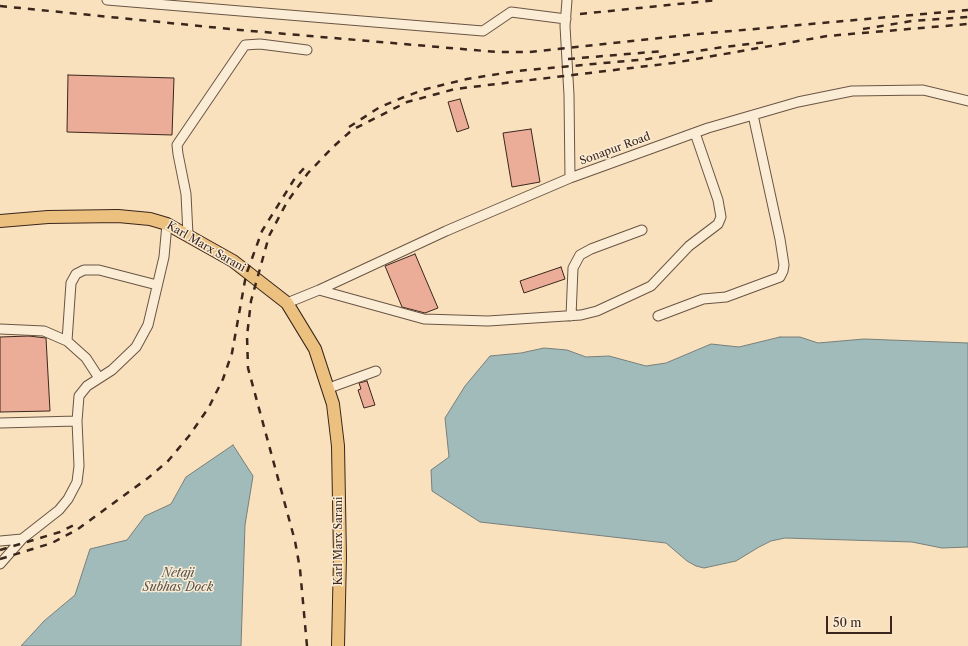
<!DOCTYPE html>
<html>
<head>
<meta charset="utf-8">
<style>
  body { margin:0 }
  #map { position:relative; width:968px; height:646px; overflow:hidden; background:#f9e1be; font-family:"Libre Caslon Text",serif }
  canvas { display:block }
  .scale { position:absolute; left:826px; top:616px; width:66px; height:18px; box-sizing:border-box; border:2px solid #3a261c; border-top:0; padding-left:5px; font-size:12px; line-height:14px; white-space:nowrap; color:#3a261c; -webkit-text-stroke:3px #fbecd5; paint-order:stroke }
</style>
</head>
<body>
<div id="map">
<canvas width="968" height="646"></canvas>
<div class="scale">50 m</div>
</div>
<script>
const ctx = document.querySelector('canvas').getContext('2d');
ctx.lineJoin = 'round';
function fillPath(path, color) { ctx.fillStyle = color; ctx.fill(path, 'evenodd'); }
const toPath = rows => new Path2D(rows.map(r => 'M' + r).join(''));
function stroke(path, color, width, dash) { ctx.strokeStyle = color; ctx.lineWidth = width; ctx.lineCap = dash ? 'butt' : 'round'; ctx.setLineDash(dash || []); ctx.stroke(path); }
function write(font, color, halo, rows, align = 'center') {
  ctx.font = font + ' "Libre Caslon Text",serif'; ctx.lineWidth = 3; ctx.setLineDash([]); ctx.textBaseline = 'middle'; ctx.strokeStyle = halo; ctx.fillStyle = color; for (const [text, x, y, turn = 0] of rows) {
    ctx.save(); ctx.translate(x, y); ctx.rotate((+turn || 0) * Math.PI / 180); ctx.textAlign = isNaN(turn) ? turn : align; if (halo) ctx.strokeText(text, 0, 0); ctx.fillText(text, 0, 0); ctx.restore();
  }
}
const water = toPath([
  [780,337,800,337,818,343,864,339,968,343,968,547,942,548,912,542,785,538,771,541,759,547,736,561,704,568,696,566,687,561,666,543,480,522,432,491,431,470,449,457,445,418,465,386,490,356,521,353,544,348,567,350,586,357,609,356,646,366,666,363,711,344,739,347,780,337],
  [233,445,253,476,245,525,241,646,21,646,44,621,75,595,90,549,127,540,145,516,171,504,186,477,233,445]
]);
const building = toPath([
  [68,75,174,78,172,135,67,132,68,75],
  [460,99,469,128,457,132,448,102,460,99],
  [531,129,540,182,512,187,503,133,531,129],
  [415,254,438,308,425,313,402,307,385,266,415,254],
  [561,267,565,279,524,293,520,281,561,267],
  [29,336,46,338,50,411,0,412,0,337,29,336],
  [367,381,375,405,364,408,358,390,361,389,359,383,367,381]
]);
const minor = toPath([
  [107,0,483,31,511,12,566,19],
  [567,0,565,26,569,95,570,178],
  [188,235,186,194,178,154,177,145,181,139,245,45,260,44,307,50],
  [319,290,424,319,488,321,581,315,597,311,651,286,689,246,718,224,721,217,718,200,695,133],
  [287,303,319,290,446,231,570,178,708,128,798,102,852,91,923,90,968,101],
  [571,316,573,268,580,255,591,249,642,230],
  [658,316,703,299,726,297,780,277,783,271,784,265,780,239,753,115],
  [0,329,44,331,67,341,86,358,99,378],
  [67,341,71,283,76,274,84,270,99,270,157,285],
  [329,388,376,371],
  [0,423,77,421],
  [0,541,22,539],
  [0,564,22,539,59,510,68,499,77,482,79,466,77,421,79,396,87,386,112,370,136,347,148,325,164,257,167,224]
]);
const major = toPath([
  [0,221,48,217,118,216,150,219,167,224,233,261,287,303,315,349,333,404,338,446,340,557,338,646]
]);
const rail = toPath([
  [0,6,240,30,497,52,529,52,698,34,968,10],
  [580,14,718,0],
  [863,29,912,21,968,17],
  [568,59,664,51],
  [349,127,380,107,404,97,426,89,467,79,517,71,648,59,723,47,768,42],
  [0,550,60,532,74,525],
  [0,559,52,543,78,529,148,478,168,461,189,436,209,407,223,379,232,353,246,275,262,231,295,178,308,164],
  [307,646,300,569,295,541,248,368,247,336,251,301,269,236,287,202,308,173,333,147,352,130,407,102,455,89,673,63,827,36,968,24]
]);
const streetNames = [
  ["Sonapur Road",615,149,-20],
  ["Karl Marx Sarani",206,247,30],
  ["Karl Marx Sarani",339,541,-90]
];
const waterNames = [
  ["Netaji",178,574],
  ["Subhas Dock",178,588]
];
fillPath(water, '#a1bbba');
stroke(water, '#787f7b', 1);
fillPath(building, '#ebad97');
stroke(building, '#3a261c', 1);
stroke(minor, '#6a5544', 11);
stroke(major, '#3a261c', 14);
stroke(minor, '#fbecd5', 9);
stroke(major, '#ecc07f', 12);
stroke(rail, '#3a261c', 2.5, [7, 7]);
write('11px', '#3a261c', '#fbecd5', streetNames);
write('italic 12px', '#59534b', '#fbecd5', waterNames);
</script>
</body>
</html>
